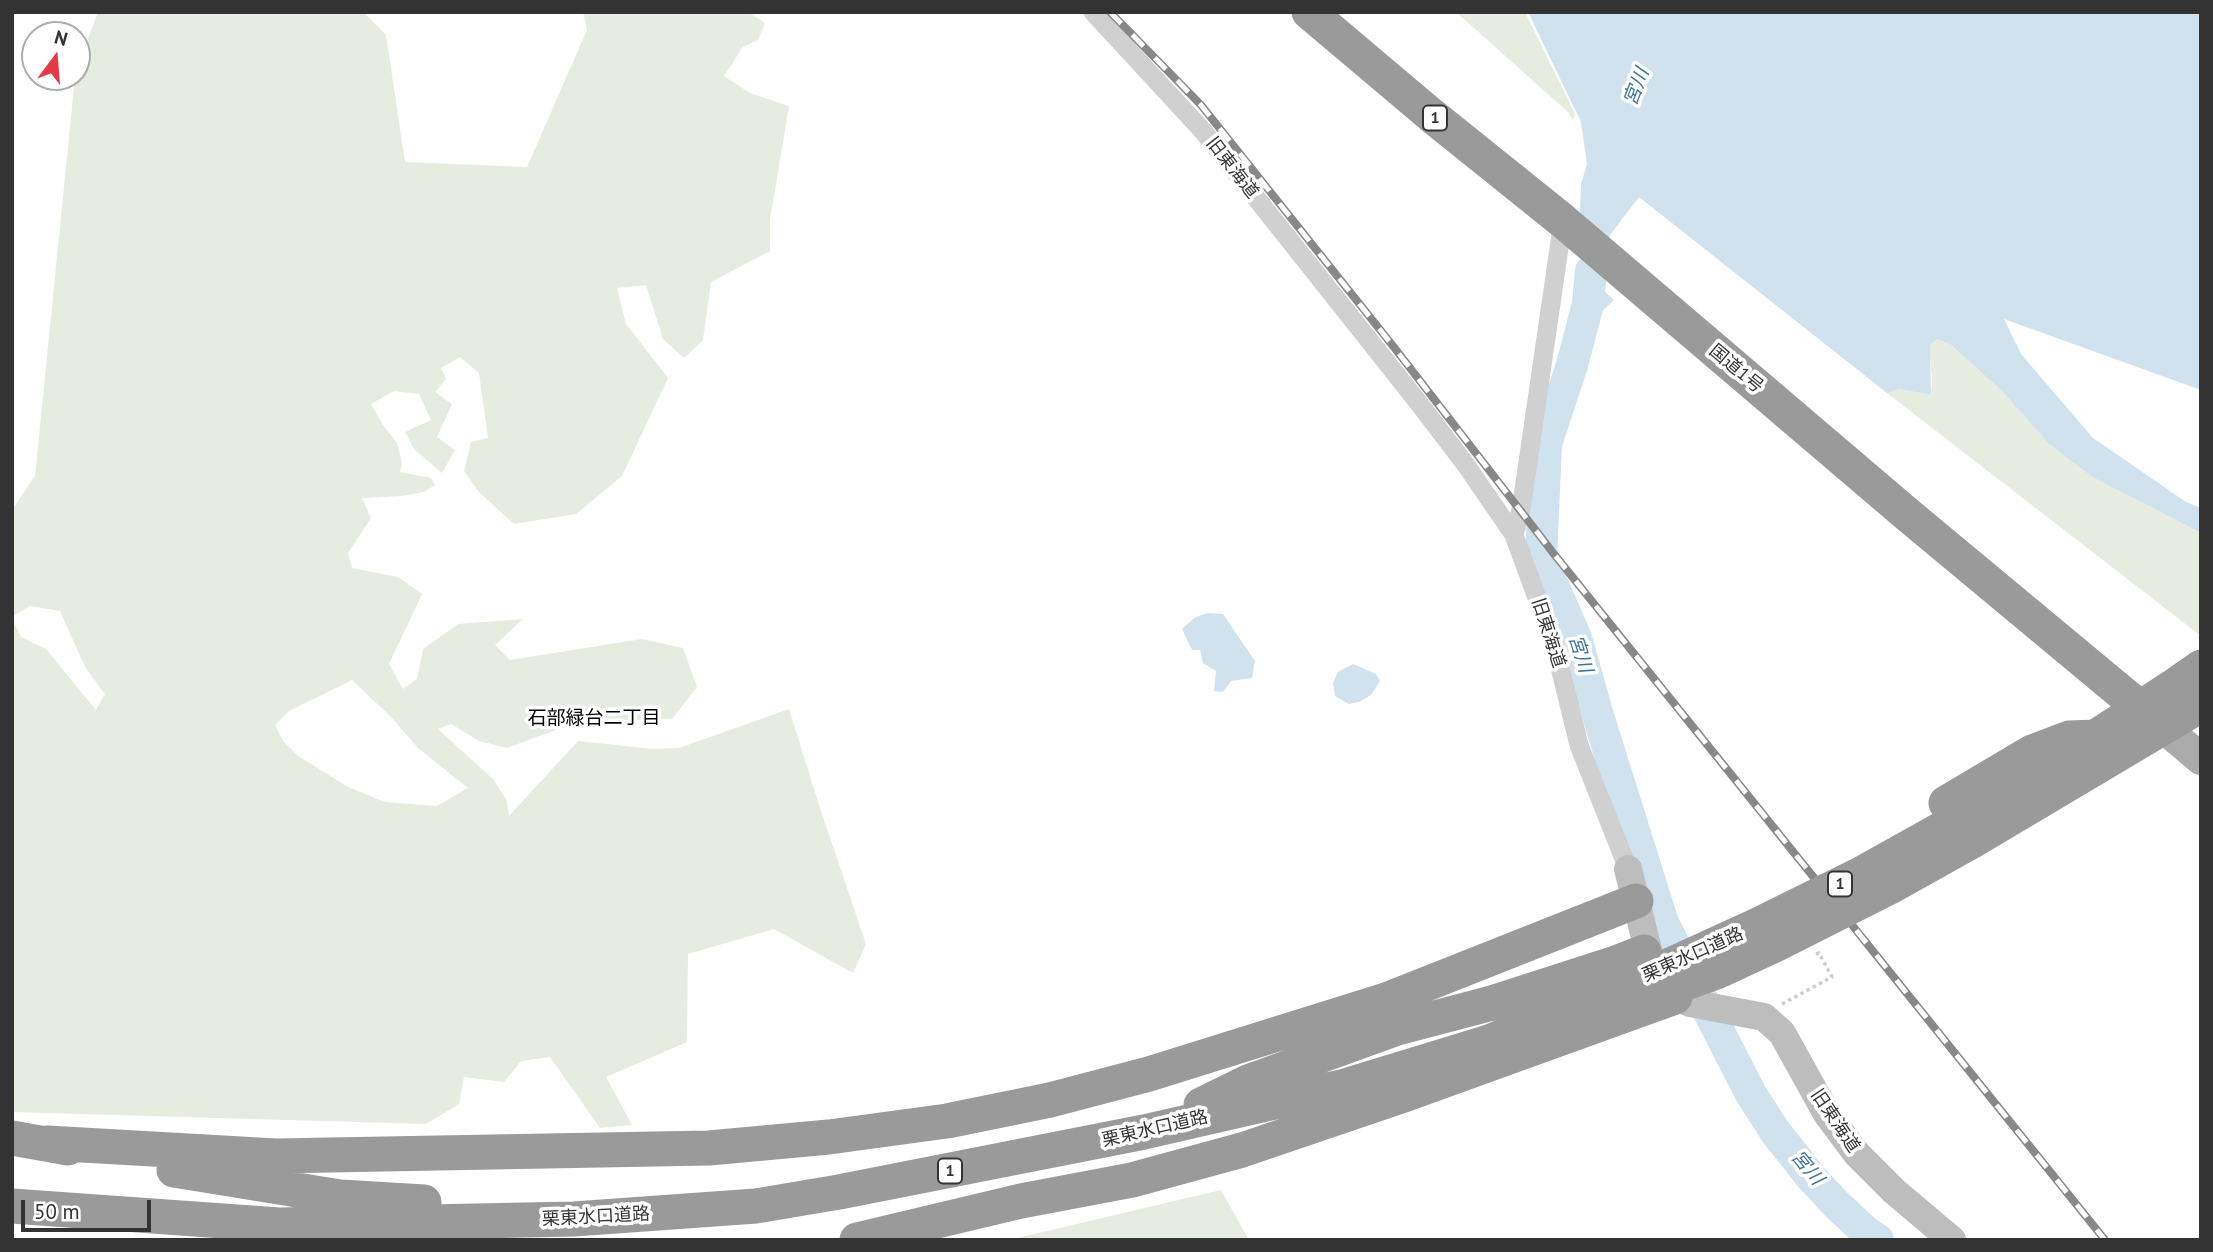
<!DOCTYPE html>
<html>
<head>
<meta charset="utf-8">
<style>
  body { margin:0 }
  #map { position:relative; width:2213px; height:1252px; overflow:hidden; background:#fff; font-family:"PT Sans",sans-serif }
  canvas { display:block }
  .frame { position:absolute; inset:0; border:14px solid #333; pointer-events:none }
  .north { position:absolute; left:21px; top:21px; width:70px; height:70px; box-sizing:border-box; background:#fff; border:2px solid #adadad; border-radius:50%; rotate:16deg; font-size:19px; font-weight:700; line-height:28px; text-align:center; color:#333 }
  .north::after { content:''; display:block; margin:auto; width:24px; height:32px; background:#e63946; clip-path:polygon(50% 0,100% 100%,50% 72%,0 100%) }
  .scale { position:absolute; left:21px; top:1200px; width:130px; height:32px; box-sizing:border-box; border:4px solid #333; border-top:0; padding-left:9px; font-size:21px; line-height:24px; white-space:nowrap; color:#333; -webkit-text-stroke:5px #fff; paint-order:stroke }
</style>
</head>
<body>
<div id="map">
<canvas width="2213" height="1252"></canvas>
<div class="frame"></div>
<div class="north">N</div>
<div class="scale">50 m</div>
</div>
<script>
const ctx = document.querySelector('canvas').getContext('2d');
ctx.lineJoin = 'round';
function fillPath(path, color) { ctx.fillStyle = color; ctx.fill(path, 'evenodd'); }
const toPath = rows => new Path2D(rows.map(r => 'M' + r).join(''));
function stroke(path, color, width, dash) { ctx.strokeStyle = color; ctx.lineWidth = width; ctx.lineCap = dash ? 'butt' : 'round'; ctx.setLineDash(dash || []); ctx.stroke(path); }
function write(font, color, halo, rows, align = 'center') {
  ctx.font = font + ' "PT Sans","Noto Sans JP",sans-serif'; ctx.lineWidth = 7; ctx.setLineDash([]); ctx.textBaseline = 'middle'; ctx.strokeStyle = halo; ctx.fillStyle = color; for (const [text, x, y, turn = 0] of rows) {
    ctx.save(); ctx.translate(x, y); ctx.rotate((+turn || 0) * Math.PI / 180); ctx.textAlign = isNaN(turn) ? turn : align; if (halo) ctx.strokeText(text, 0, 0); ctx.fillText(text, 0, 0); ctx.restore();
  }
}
const green = toPath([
  [98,12,363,12,386,35,405,162,527,167,587,30,583,12,748,12,765,23,758,40,743,47,724,76,750,93,789,106,770,220,770,251,711,282,703,340,684,358,663,339,646,285,617,288,626,324,668,378,622,476,576,514,514,524,479,492,464,471,471,442,488,438,479,373,460,357,441,368,446,379,435,392,452,404,437,437,455,450,442,473,414,449,405,432,431,420,419,394,394,391,371,404,383,425,397,443,402,463,400,472,431,478,435,485,424,492,401,496,362,498,371,518,348,553,352,568,398,577,422,594,389,664,403,689,417,679,423,649,458,624,523,619,495,645,510,660,642,639,683,648,697,687,672,719,580,721,507,748,479,741,451,724,438,729,493,779,507,801,509,816,578,741,653,749,679,748,789,709,820,808,866,944,853,973,774,929,688,954,687,1042,606,1077,632,1125,600,1128,550,1057,521,1061,504,1082,464,1077,459,1104,426,1124,12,1112,12,618,21,637,46,649,96,710,105,694,85,667,60,611,30,606,12,617,12,510,35,476,75,77,77,77,77,68],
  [352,680,391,717,418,748,468,788,437,806,385,802,348,787,298,756,283,741,275,725,289,711],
  [1456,12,1525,12,1575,114,1573,120,1568,112],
  [1937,339,1951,345,2002,391,2049,444,2092,477,2201,533,2201,636,1887,393,1899,389,1931,395,1932,380,1929,345],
  [1221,1190,1249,1240,1009,1240]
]);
const water = toPath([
  [1528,12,2201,12,2201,390,2004,319,2021,354,2093,438,2186,502,2201,508,2201,533,2092,477,2049,444,2002,391,1951,345,1937,339,1930,345,1931,395,1899,389,1887,393,1639,197,1610,235,1600,287,1614,300,1598,315,1580,310,1584,260,1580,210,1581,184,1587,164,1581,122],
  [1208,613,1223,614,1255,661,1252,678,1231,681,1223,692,1214,691,1216,671,1203,663,1200,650,1192,650,1182,629,1196,617],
  [1353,664,1376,674,1380,681,1371,695,1359,702,1349,704,1335,696,1333,683,1338,672]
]);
const river = toPath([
  [1591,271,1588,304,1572,365,1546,444,1541,558,1576,638,1599,719,1663,923,1751,1094,1774,1130,1811,1177,1836,1204,1865,1231,1878,1240]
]);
const path = toPath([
  [1782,1004,1832,977,1819,953,1816,954]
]);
const street = toPath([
  [1093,12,1203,131,1418,402,1466,465,1514,535,1555,647,1579,745,1628,869],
  [1514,535,1521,510,1563,221]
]);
const secondary = toPath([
  [1628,869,1655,978,1675,997,1690,1003,1764,1017,1782,1033,1827,1114,1856,1153,1894,1191,1952,1240]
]);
const primary = toPath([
  [2163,727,2201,759]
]);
const highway = toPath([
  [1309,12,1431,115,1563,221,1908,515,2163,727],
  [2171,688,2201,667],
  [1946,803,2032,752,2069,738,2097,737],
  [1974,840,2201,705],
  [1201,1105,1248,1082,1397,1028,1492,1003],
  [12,1138,68,1148],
  [47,1143,276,1156,709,1148,829,1137,947,1121,1050,1100,1149,1074,1386,1000,1636,901],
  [174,1170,340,1197,424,1202],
  [12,1206,279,1225,574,1219,756,1206,839,1192,1144,1132,1345,1086,1489,1042],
  [857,1240,1021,1201,1132,1180,1242,1150,1404,1095,1675,997]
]);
const rail = toPath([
  [1110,12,1201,105,1393,346,1554,554,2105,1240]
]);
const highwayBridge = toPath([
  [1666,990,1719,971,1777,944,1890,887,1974,840],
  [1492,1003,1613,964,1644,952],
  [1489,1042,1664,968,1758,925,1859,875,2031,779,2171,688]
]);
const shields = [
  [1435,118,24],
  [1840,884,24],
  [950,1171,24]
];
const shieldNames = [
  ["1",1435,118],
  ["1",1840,884],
  ["1",950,1171]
];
const streetNames = [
  ["旧東海道",1232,168,52],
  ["国道1号",1736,369,40],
  ["旧東海道",1548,633,72],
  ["栗東水口道路",1693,955,-24],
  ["旧東海道",1835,1121,56],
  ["栗東水口道路",1155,1129,-13],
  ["栗東水口道路",596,1217,-3]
];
const waterNames = [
  ["宮川",1637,87,-69],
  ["宮川",1580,654,72],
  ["宮川",1807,1168,50]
];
const neighbourhoodNames = [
  ["石部緑台二丁目",594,719]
];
fillPath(green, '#e6ecdf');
fillPath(water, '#cfe2ee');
stroke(river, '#cfe2ee', 32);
stroke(path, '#cdcdcd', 3.5, [3.5, 3.5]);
stroke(street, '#d0d0d0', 19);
stroke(secondary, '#bdbdbd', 28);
stroke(primary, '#ababab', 32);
stroke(highway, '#9a9a9a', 35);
stroke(rail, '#888', 8);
stroke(rail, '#fff', 5, [16]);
stroke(highwayBridge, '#9a9a9a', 35);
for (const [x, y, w] of shields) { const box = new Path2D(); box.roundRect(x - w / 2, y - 12.5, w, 25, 5); ctx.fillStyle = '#fff'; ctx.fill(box); stroke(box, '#333', 2); }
write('bold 16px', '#333', null, shieldNames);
write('18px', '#333', '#fff', streetNames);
write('italic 19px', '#3f7597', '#fff', waterNames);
write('19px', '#000', '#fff', neighbourhoodNames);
</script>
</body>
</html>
